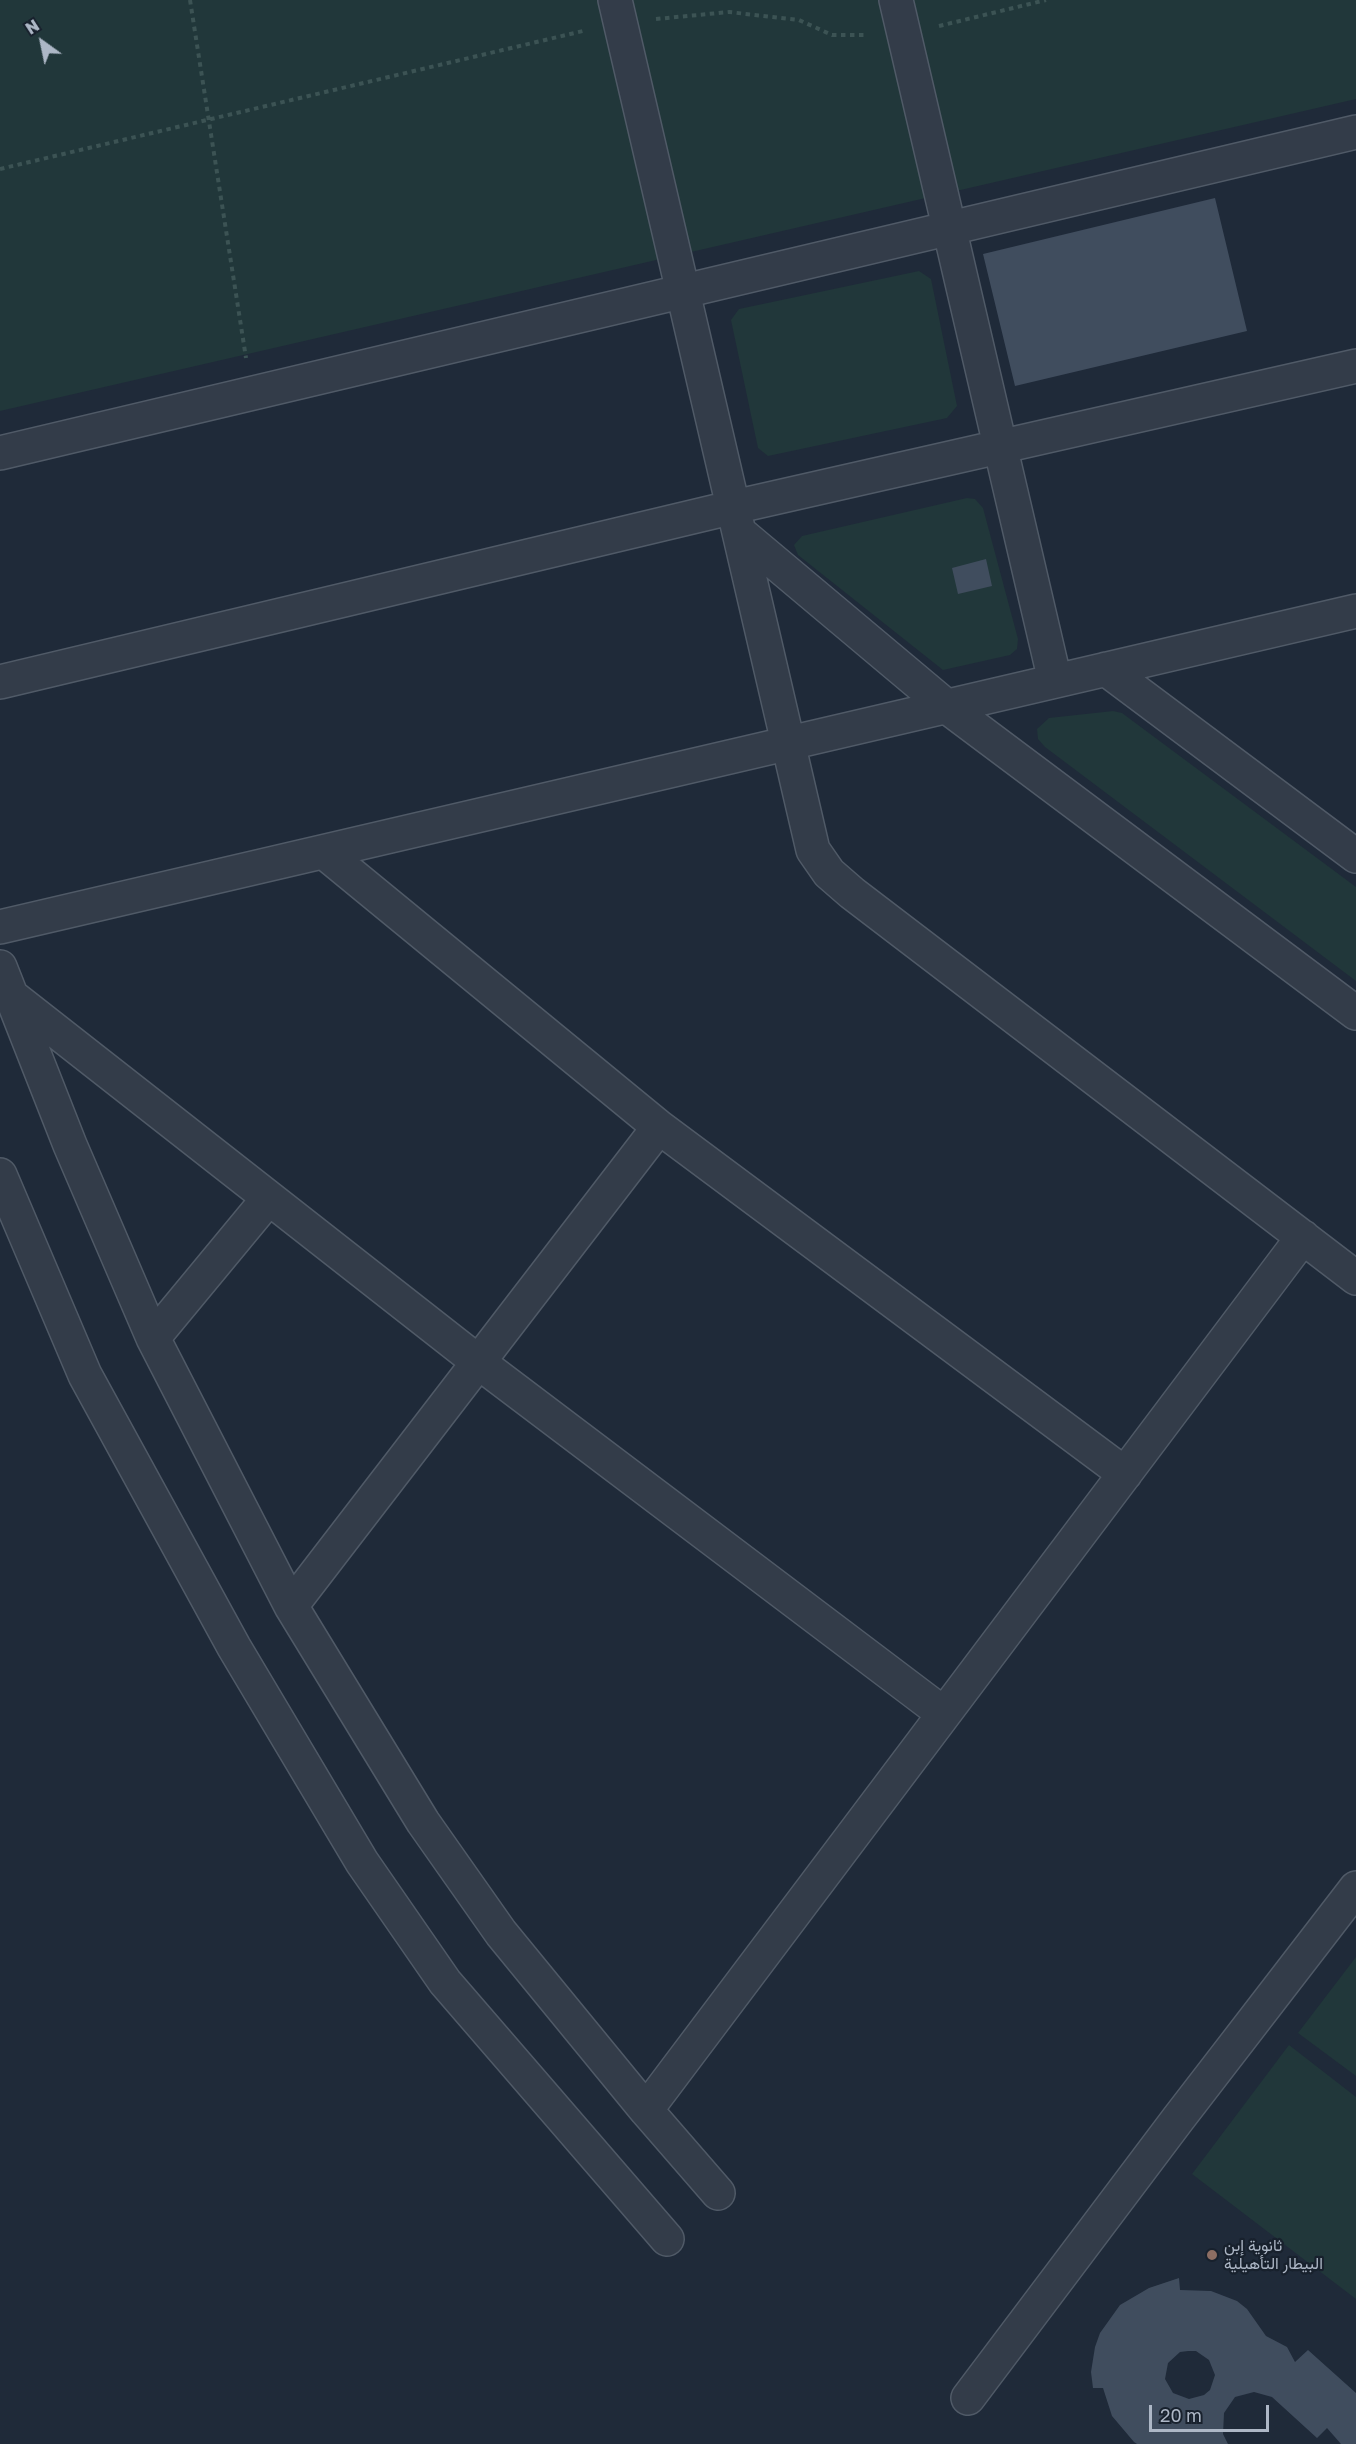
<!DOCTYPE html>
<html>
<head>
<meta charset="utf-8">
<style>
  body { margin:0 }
  #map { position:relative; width:1356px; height:2444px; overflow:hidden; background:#1f2a39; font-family:"Golos Text",sans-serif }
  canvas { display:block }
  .north { position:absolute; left:12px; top:12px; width:60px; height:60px; -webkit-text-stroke:4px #18212d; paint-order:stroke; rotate:327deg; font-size:16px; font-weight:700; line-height:24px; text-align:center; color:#adb7c6 }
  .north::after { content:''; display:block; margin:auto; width:21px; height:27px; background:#adb7c6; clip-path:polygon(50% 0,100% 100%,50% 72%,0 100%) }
  .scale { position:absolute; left:1149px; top:2405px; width:120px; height:27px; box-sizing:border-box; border:3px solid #adb7c6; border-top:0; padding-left:8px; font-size:18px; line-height:21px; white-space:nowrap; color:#adb7c6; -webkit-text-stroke:4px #18212d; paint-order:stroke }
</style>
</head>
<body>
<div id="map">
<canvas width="1356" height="2444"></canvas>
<div class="north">N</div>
<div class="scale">20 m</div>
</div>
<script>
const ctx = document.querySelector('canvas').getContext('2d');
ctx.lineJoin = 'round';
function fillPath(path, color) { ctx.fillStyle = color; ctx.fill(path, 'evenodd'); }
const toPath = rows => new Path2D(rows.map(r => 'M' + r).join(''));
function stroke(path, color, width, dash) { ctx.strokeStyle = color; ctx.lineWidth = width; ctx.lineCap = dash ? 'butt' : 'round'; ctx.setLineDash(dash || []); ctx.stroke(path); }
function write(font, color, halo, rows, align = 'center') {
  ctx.font = font + ' "Golos Text",Vazirmatn,sans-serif'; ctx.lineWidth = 4.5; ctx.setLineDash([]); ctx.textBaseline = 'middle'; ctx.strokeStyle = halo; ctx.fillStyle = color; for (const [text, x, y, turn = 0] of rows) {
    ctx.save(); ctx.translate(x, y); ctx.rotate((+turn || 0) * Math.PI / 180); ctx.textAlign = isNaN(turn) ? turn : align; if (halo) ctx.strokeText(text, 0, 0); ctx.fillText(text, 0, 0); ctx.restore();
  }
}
const green = toPath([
  [0,0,1356,0,1356,99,0,411],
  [919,271,931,279,957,406,947,418,768,456,758,448,731,320,739,309],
  [967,498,975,499,983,508,1018,639,1017,649,1010,655,943,670,798,555,794,545,802,536],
  [1113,711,1122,713,1356,887,1356,981,1045,747,1038,739,1037,729,1049,718],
  [1356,1957,1356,2076,1298,2033],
  [1289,2045,1356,2097,1356,2299,1192,2174]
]);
const building = toPath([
  [1215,198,1247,331,1015,386,983,254],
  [986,559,992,586,958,594,952,568],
  [1179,2278,1180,2290,1211,2291,1237,2301,1247,2309,1266,2336,1287,2347,1295,2362,1308,2350,1356,2393,1356,2444,1341,2444,1327,2428,1317,2438,1272,2397,1254,2392,1235,2397,1224,2413,1223,2434,1228,2444,1137,2444,1134,2442,1112,2416,1103,2388,1093,2388,1091,2372,1095,2347,1100,2333,1120,2305,1149,2288],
  [1188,2351,1196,2351,1209,2360,1215,2375,1210,2390,1204,2395,1189,2399,1173,2393,1165,2379,1168,2363,1180,2352]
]);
const path = toPath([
  [190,0,246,358],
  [656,19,729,12,799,20,832,35,866,35],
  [939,26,1046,0],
  [0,169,583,31]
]);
const minor = toPath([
  [615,0,813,850,829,873,852,893,1356,1278],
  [896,0,1055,681],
  [0,453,1356,132],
  [740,533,946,706,1356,1013],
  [1106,669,1356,856],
  [0,682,734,507,1356,366],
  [324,852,659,1127,1125,1474],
  [0,927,1356,611],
  [0,967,70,1145,153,1338,291,1606,423,1822,501,1933,646,2110,718,2193],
  [14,998,477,1361,944,1714],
  [0,1175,85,1375,234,1647,362,1862,445,1982,667,2239],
  [153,1338,268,1199],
  [291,1606,659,1127],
  [646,2110,1303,1237],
  [968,2398,1178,2119,1356,1888]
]);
const markers = [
  [1212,2255,6,"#8d6e63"]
];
const poiNames = [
  ["ثانوية إبن",1224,2246],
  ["البيطار التأهيلية",1224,2264]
];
fillPath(green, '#21373a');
fillPath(building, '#404d5e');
stroke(minor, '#505a67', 36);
stroke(path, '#3c5354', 4, [4.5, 4.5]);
stroke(minor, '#333c49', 33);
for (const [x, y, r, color] of markers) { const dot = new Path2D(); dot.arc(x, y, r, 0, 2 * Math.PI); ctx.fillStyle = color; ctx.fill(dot); stroke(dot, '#18212d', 2); }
write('16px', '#adb7c6', '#18212d', poiNames, 'left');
</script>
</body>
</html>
